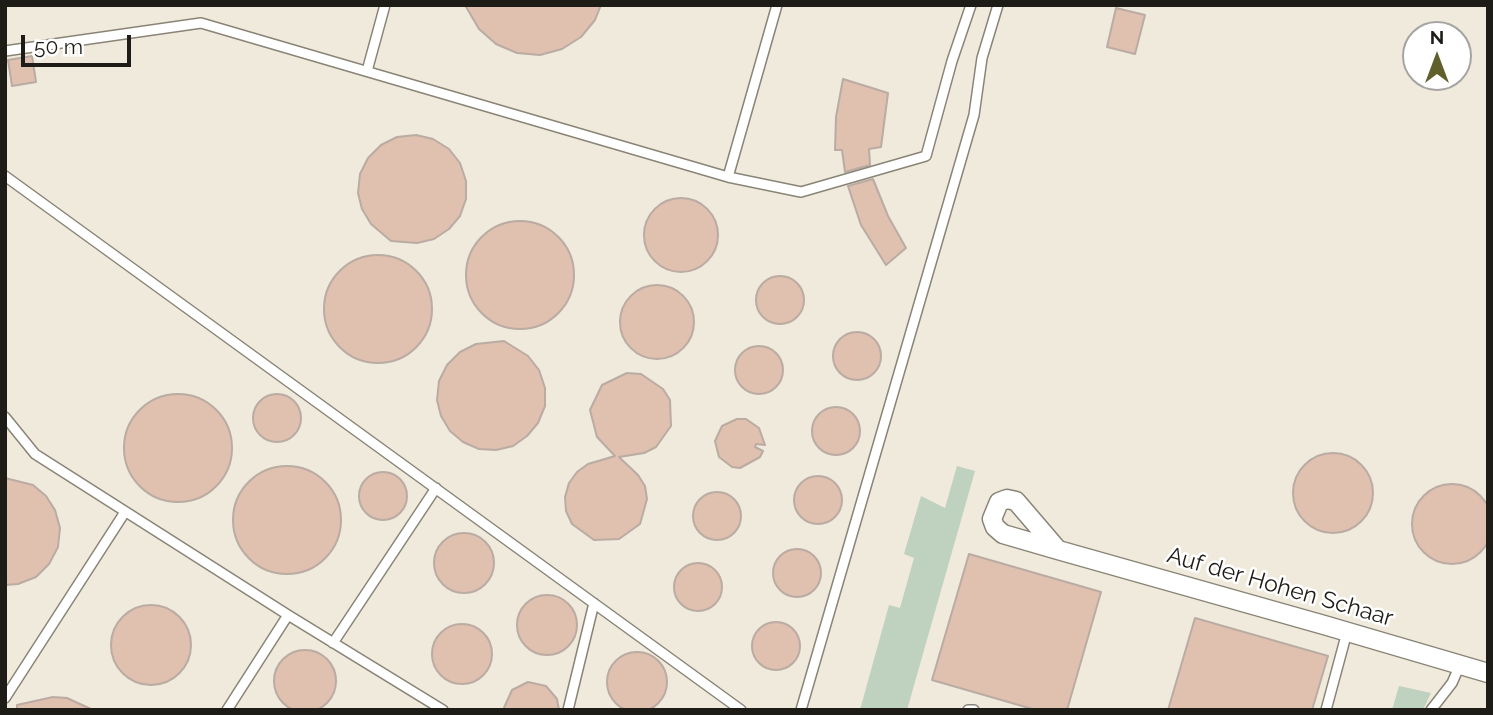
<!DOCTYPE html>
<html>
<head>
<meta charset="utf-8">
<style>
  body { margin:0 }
  #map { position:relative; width:1493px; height:715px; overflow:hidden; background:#efeadb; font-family:Raleway,sans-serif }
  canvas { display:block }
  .frame { position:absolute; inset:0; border:7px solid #1e1c17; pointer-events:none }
  .north { position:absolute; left:1402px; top:21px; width:70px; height:70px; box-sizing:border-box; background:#fff; border:2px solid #a5a4a2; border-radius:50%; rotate:0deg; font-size:19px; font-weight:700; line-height:28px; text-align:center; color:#1e1c17 }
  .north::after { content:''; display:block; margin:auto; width:24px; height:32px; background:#61602d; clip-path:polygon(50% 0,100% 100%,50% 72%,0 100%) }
  .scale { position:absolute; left:21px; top:35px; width:110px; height:32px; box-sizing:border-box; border:4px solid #1e1c17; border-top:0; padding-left:9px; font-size:21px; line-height:24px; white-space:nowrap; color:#1e1c17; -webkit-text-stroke:5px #fff; paint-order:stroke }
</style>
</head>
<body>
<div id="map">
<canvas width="1493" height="715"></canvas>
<div class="frame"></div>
<div class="north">N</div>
<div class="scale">50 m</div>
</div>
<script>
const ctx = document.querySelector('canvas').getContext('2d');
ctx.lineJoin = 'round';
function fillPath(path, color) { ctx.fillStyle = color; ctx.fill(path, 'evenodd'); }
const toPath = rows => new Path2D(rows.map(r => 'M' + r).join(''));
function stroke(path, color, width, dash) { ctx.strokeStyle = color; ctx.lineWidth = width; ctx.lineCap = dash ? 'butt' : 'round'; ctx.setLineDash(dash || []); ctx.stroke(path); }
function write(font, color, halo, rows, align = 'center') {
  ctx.font = font + ' Raleway,sans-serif'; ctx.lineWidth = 5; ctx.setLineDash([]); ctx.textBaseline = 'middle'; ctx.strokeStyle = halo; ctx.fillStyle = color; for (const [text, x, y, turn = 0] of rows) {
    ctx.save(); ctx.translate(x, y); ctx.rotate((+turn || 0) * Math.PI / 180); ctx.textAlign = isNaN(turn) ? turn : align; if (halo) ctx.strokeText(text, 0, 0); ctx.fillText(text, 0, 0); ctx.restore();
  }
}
const green = toPath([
  [957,466,975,471,907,710,860,710,889,605,900,608,914,558,904,554,921,496,945,508],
  [1399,686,1431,693,1423,710,1392,710]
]);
const building = toPath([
  [465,5,601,5,595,20,581,37,562,49,540,55,517,53,496,44,479,29,465,5],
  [1116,8,1145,15,1135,54,1107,47,1116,8],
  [32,56,36,82,12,86,8,60,32,56],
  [843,79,888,93,881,147,869,149,870,165,845,172,842,150,835,150,836,117,843,79],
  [416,135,433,139,449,149,460,163,466,181,466,199,460,216,449,229,434,239,417,243,391,241,371,224,362,209,358,193,360,174,368,158,381,145,397,137,416,135],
  [873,179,888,216,906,248,886,265,861,225,848,186,873,179],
  '644 235a37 37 0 1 1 74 0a37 37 0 1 1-74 0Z',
  '466 275a54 54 0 1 1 108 0a54 54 0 1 1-108 0Z',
  '324 309a54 54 0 1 1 108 0a54 54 0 1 1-108 0Z',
  '756 300a24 24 0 1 1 48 0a24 24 0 1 1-48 0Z',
  '620 322a37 37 0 1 1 74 0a37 37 0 1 1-74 0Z',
  '833 356a24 24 0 1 1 48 0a24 24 0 1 1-48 0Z',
  [504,341,528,356,539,370,545,388,545,406,538,423,527,436,513,446,496,450,479,449,463,442,450,431,441,416,437,400,439,381,447,365,460,352,476,344,504,341],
  '735 370a24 24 0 1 1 48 0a24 24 0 1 1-48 0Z',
  [627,373,641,374,663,389,670,400,671,426,656,447,644,453,619,457,638,475,645,486,647,499,640,524,619,539,594,540,572,524,566,511,565,497,569,483,577,472,588,464,615,456,597,437,590,410,602,385,627,373],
  '253 418a24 24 0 1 1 48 0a24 24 0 1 1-48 0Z',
  '124 448a54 54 0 1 1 108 0a54 54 0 1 1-108 0Z',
  '812 431a24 24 0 1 1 48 0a24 24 0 1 1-48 0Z',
  [737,419,746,419,759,428,765,445,756,444,755,447,763,451,760,457,740,468,732,467,719,457,715,441,722,426,737,419],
  '1293 493a40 40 0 1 1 80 0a40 40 0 1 1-80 0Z',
  '233 520a54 54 0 1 1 108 0a54 54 0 1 1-108 0Z',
  '359 496a24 24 0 1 1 48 0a24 24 0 1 1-48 0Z',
  '794 500a24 24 0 1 1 48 0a24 24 0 1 1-48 0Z',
  [5,478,33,485,46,496,55,510,60,528,58,547,49,564,36,577,18,584,5,585,5,478],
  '1412 524a40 40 0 1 1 80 0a40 40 0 1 1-80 0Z',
  '693 516a24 24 0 1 1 48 0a24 24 0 1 1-48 0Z',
  '434 563a30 30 0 1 1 60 0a30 30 0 1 1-60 0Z',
  '773 573a24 24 0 1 1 48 0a24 24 0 1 1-48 0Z',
  [969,554,1101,592,1067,710,1036,710,932,680,969,554],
  '674 587a24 24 0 1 1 48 0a24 24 0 1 1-48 0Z',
  '517 625a30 30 0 1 1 60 0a30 30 0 1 1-60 0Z',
  '111 645a40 40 0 1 1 80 0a40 40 0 1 1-80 0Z',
  [1195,618,1328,656,1312,710,1168,710,1195,618],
  '752 646a24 24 0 1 1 48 0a24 24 0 1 1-48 0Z',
  '432 654a30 30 0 1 1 60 0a30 30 0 1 1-60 0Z',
  '274 681a31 31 0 1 1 62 0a31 31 0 1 1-62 0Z',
  '607 682a30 30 0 1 1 60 0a30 30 0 1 1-60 0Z',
  [528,682,546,686,557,699,559,710,503,710,512,690,528,682],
  [53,697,67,698,93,710,17,710,17,705,53,697]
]);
const lane = toPath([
  [777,5,728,177,801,192,926,156,952,61,971,5],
  [5,51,201,23,728,177],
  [367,71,385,5],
  [5,176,741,710],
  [5,417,35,454,288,615,443,710],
  [333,643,436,488],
  [5,698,125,512],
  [227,710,288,615],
  [568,710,594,603],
  [801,710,974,115,982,58,998,5],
  [968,710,974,710],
  [1326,710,1347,632],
  [1431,710,1452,683,1460,665]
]);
const street = toPath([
  [1058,550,1016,501,1007,499,999,502,992,519,995,527,1003,534,1058,550,1324,625,1488,673]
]);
const streetNames = [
  ["Auf der Hohen Schaar",1280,587,16]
];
fillPath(green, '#bfd1bf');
fillPath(building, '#e0c0af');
stroke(building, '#baaba3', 2);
stroke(lane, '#898476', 12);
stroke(street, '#898476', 21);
stroke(lane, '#fff', 9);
stroke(street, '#fff', 18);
write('23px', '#1e1c17', '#fff', streetNames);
</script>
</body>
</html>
